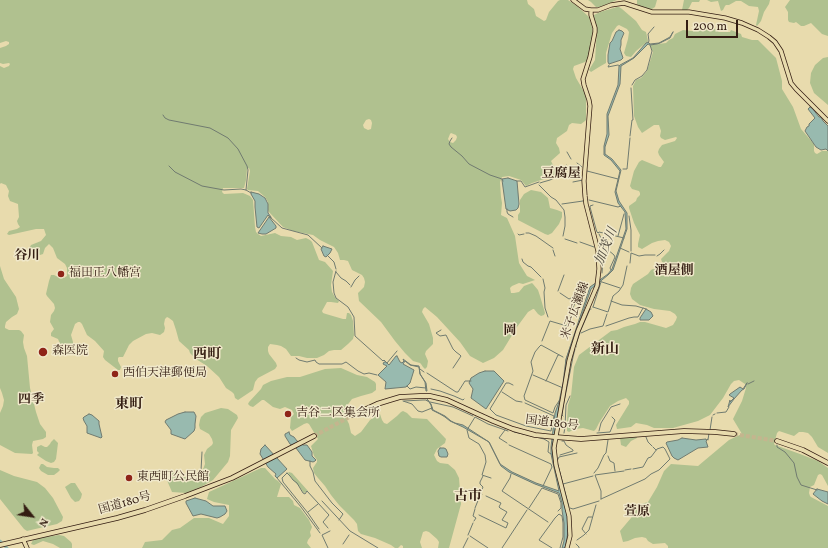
<!DOCTYPE html>
<html>
<head>
<meta charset="utf-8">
<style>
  body { margin:0 }
  #map { position:relative; width:828px; height:548px; overflow:hidden; background:#e8dbad; font-family:Vollkorn,serif }
  canvas { display:block }
  .north { position:absolute; left:12px; top:496px; width:40px; height:40px; -webkit-text-stroke:3px #f0e8ca; paint-order:stroke; rotate:120deg; font-size:11px; font-weight:700; line-height:16px; text-align:center; color:#331d12 }
  .north::after { content:''; display:block; margin:auto; width:14px; height:18px; background:#331d12; clip-path:polygon(50% 0,100% 100%,50% 72%,0 100%) }
  .scale { position:absolute; left:686px; top:20px; width:52px; height:18px; box-sizing:border-box; border:2px solid #331d12; border-top:0; padding-left:5px; font-size:12px; line-height:14px; white-space:nowrap; color:#331d12; -webkit-text-stroke:3px #f0e8ca; paint-order:stroke }
</style>
</head>
<body>
<div id="map">
<canvas width="828" height="548"></canvas>
<div class="north">N</div>
<div class="scale">200 m</div>
</div>
<script>
const ctx = document.querySelector('canvas').getContext('2d');
ctx.lineJoin = 'round';
function fillPath(path, color) { ctx.fillStyle = color; ctx.fill(path, 'evenodd'); }
const toPath = rows => new Path2D(rows.map(r => 'M' + r).join(''));
function stroke(path, color, width, dash) { ctx.strokeStyle = color; ctx.lineWidth = width; ctx.lineCap = dash ? 'butt' : 'round'; ctx.setLineDash(dash || []); ctx.stroke(path); }
function write(font, color, halo, rows, align = 'center') {
  ctx.font = font + ' Vollkorn,"Noto Serif JP",serif'; ctx.lineWidth = 3; ctx.setLineDash([]); ctx.textBaseline = 'middle'; ctx.strokeStyle = halo; ctx.fillStyle = color; for (const [text, x, y, turn = 0] of rows) {
    ctx.save(); ctx.translate(x, y); ctx.rotate((+turn || 0) * Math.PI / 180); ctx.textAlign = isNaN(turn) ? turn : align; if (halo) ctx.strokeText(text, 0, 0); ctx.fillText(text, 0, 0); ctx.restore();
  }
}
const green = toPath([
  [0,0,527,0,528,4,534,9,536,16,544,21,546,20,549,12,558,1,560,0,568,0,577,6,589,17,592,27,593,32,588,60,585,62,574,66,573,69,576,78,586,95,586,120,585,121,581,124,572,123,569,125,567,131,557,138,556,143,559,148,560,153,551,161,553,165,558,168,559,170,558,173,547,178,532,183,526,186,521,180,509,176,502,177,500,182,501,197,502,203,501,215,507,218,515,236,519,263,527,276,535,280,523,284,519,283,512,286,510,288,511,293,514,293,519,292,524,286,532,283,533,284,538,290,540,296,545,313,544,315,541,316,538,314,534,309,533,309,528,312,517,327,503,350,494,358,483,363,470,356,460,342,437,317,425,307,423,309,422,312,429,324,433,338,433,344,426,351,425,354,428,361,427,367,425,369,423,367,421,364,420,363,413,361,405,353,395,341,381,322,359,301,358,293,364,287,365,282,364,278,362,275,352,270,348,261,344,260,340,260,338,253,334,247,320,240,313,235,293,231,283,227,269,212,268,210,268,202,265,197,258,191,248,190,247,189,250,171,249,168,247,169,246,180,244,188,223,188,222,192,224,194,243,193,250,196,253,200,255,227,256,232,258,234,261,236,275,233,281,236,291,237,297,240,306,238,310,240,312,242,319,260,325,262,333,271,331,285,332,292,335,297,339,301,338,303,331,302,327,302,322,311,323,313,326,314,343,319,346,319,347,313,349,313,351,315,353,321,354,335,353,339,348,344,341,350,334,350,329,351,324,355,317,358,307,358,299,356,291,356,286,349,281,346,277,345,270,344,268,347,268,351,269,354,276,363,277,366,275,369,258,378,255,382,253,390,238,400,235,398,234,394,232,392,226,388,219,377,207,366,196,359,190,353,189,350,179,341,176,330,173,321,169,318,167,317,165,319,164,324,165,328,164,332,160,335,152,333,146,334,133,341,129,345,123,357,119,357,118,358,118,361,121,367,120,370,118,370,105,360,103,357,104,351,95,341,87,335,82,324,80,322,78,322,75,324,71,335,73,342,73,345,68,346,65,351,63,351,61,350,61,346,58,339,51,336,51,333,54,329,50,322,51,315,54,311,55,308,54,304,47,296,46,294,49,281,51,275,54,275,60,278,64,278,67,276,67,268,65,264,57,258,53,248,49,244,45,248,43,254,40,255,33,254,30,250,30,247,31,245,41,241,46,235,44,229,36,229,9,235,7,234,9,231,17,229,20,227,18,224,17,221,19,217,18,204,10,201,8,196,9,191,6,185,1,183,0,184,0,66,4,68,9,66,10,64,9,63,3,64,0,63,0,48,6,46,9,44,9,42,6,41,0,43],
  [369,119,371,120,372,123,371,129,368,130,364,128,363,125,366,120],
  [451,133,456,135,457,137,456,140,453,143,450,142,448,139,450,134],
  [583,0,617,0,600,7,596,7,591,2,588,0],
  [637,0,657,0,655,7,652,9,648,9,639,7,637,4],
  [684,0,700,0,699,2,692,2,689,8,686,11,682,10],
  [707,0,770,0,769,4,764,12,761,21,757,26,756,25,759,11,758,7,749,6,741,1,736,1,729,5,726,5,725,6,723,10,721,11,718,1,711,2],
  [790,0,828,0,828,36,822,34,811,23,804,26,801,26,796,22,794,23,789,22,788,20,788,12,785,7],
  [617,7,619,7,622,9,636,21,642,30,646,32,648,41,636,51,631,57,626,56,624,53,628,39,629,32,627,29,619,25,617,26,612,33,606,53,606,63,599,67,591,72,589,70,595,60,597,29,594,17,594,15,600,12],
  [714,28,719,32,730,32,731,30,741,34,742,37,752,40,758,40,776,58,782,81,782,89,793,107,801,129,814,144,814,151,815,153,817,154,822,151,828,151,828,453,818,447,812,437,808,433,803,432,799,432,794,436,779,431,777,433,774,444,775,445,800,454,818,461,828,468,828,486,822,475,820,474,818,475,814,485,810,487,809,493,810,496,811,497,828,506,828,548,668,548,668,546,665,543,653,544,648,541,646,538,642,537,635,538,628,541,623,542,620,531,631,518,638,505,648,502,657,487,664,471,671,464,698,466,729,440,742,434,733,419,742,401,746,388,745,384,739,380,734,381,731,384,723,398,710,415,698,421,673,428,654,428,647,425,636,423,631,427,617,429,616,425,629,404,629,401,626,398,618,401,610,406,599,423,596,429,594,431,583,428,575,429,569,432,567,431,567,420,568,405,571,396,574,367,579,355,611,331,617,330,624,327,635,324,640,322,645,322,666,328,673,325,676,320,677,317,675,314,670,311,654,309,640,305,632,299,630,294,631,288,633,284,648,274,651,270,653,269,656,270,665,271,668,269,668,266,662,262,661,259,669,251,671,246,669,242,665,240,658,241,652,243,642,249,638,247,638,244,640,235,634,223,629,208,629,206,636,201,637,198,640,195,640,193,639,191,632,189,630,186,634,171,639,162,642,160,659,167,661,167,664,162,659,155,658,152,659,149,662,145,675,141,677,138,676,137,665,140,661,138,660,136,661,131,659,125,654,125,642,133,638,127,634,116,633,86,636,80,641,78,647,71,653,52,650,46,651,45,666,43,669,40,673,38,675,34,683,30,692,31],
  [828,57,828,105,814,93,810,83,811,73,815,65,823,58],
  [531,190,541,192,548,198,550,208,557,210,562,212,562,217,559,224,552,233,548,235,545,234,518,220,518,215,520,212,520,200,524,194],
  [0,266,4,279,16,297,19,309,17,314,12,317,6,322,5,326,5,328,9,330,19,330,21,331,24,335,23,342,24,348,27,356,30,388,36,412,40,424,46,432,46,437,43,439,33,441,32,445,33,453,32,454,15,453,0,445,0,413,3,406,4,400,2,393,0,388],
  [341,368,357,375,367,377,375,382,376,384,376,390,372,393,361,396,352,399,346,407,345,416,349,424,351,433,355,436,361,432,370,420,377,415,380,414,382,420,384,423,387,424,397,416,401,412,403,411,407,413,412,418,427,419,445,438,446,439,445,443,437,449,434,455,437,461,440,463,448,464,455,470,459,478,461,504,449,548,438,548,439,542,437,539,429,532,426,531,423,532,420,542,422,548,403,548,403,546,401,545,398,548,395,548,391,545,375,538,361,534,358,531,357,524,354,520,339,505,331,495,325,486,318,478,314,473,313,468,317,462,317,460,314,456,311,446,318,439,309,424,307,423,304,424,292,431,290,428,291,417,294,414,292,410,285,407,280,409,273,407,264,400,262,400,253,407,250,406,248,404,249,402,261,389,263,385,271,381,287,377,300,377,325,369],
  [221,408,228,409,237,415,238,418,231,430,230,456,228,462,213,480,201,487,186,493,172,492,166,478,174,472,183,477,192,477,200,475,202,472,205,464,204,455,207,449,212,445,213,443,212,439,209,434,200,429,199,425,200,420,201,417,205,413],
  [637,437,637,438,631,441,626,447,621,445,620,438],
  [54,439,58,443,56,459,54,462,51,463,46,461,37,455,39,453,37,451,37,447,41,445,45,447,47,447,50,444,51,442],
  [41,464,43,464,47,467,54,468,58,468,60,470,58,472,54,475,48,475,41,471,39,468],
  [261,468,265,468,275,479,278,481,281,484,277,497,289,497,293,501,294,505,300,508,309,520,312,527,310,532,311,536,308,540,307,543,311,548,142,548,145,542,162,540,172,530,180,528,194,518,209,518,223,524,229,516,229,505,214,502,207,499,209,492],
  [0,470,14,476,37,482,45,488,53,498,63,517,62,521,57,524,31,530,27,531,24,529,0,499],
  [289,472,292,473,308,491,304,493,303,492,299,486,293,480,288,473],
  [71,483,75,483,82,494,81,498,79,501,75,502,71,498,65,487],
  [59,535,64,536,71,542,72,544,72,548,60,548,53,544,43,541,34,545,31,544,33,540,38,538]
]);
const water = toPath([
  [619,30,622,31,624,33,621,40,621,45,620,49,623,58,621,60,609,64,608,62,608,55,610,43,612,41,616,32,619,30],
  [673,32,670,38,660,43,657,44,650,45,648,44,634,58,621,66,620,84,608,116,609,135,605,147,605,154,612,159,621,170,616,191,619,201,627,213,627,229,613,270,608,275,591,289,566,360,565,379,558,412,553,452,553,458,566,506,568,519,568,532,566,543,565,548,562,548,564,541,564,523,562,510,562,503,559,493,535,484,509,472,501,466,489,442,463,427,450,421,445,417,440,414,432,410,431,405,427,399,431,404,433,410,445,416,451,421,455,423,463,425,489,442,500,464,512,472,536,483,559,491,551,454,551,447,555,413,559,402,563,383,566,359,590,287,608,274,612,269,626,229,625,212,618,203,615,192,620,171,611,160,604,155,604,146,607,134,607,114,618,85,619,66,620,65,633,58,646,43,648,42,650,44,659,43,670,37,673,32],
  [810,107,812,108,819,117,821,117,823,121,828,126,828,151,826,149,821,150,816,147,805,131,807,127,809,126,809,124,815,118,808,109,810,107],
  [508,178,517,181,519,204,518,208,516,210,510,211,506,209,502,180,502,179,508,178],
  [251,192,259,194,265,198,268,204,268,213,271,217,271,218,268,215,259,228,257,227,255,207,255,201,251,194,251,192],
  [269,217,276,226,276,228,266,234,262,234,258,233,269,217],
  [323,246,332,249,330,253,326,257,324,256,321,249,323,246],
  [646,309,651,312,653,316,649,320,640,320,640,318,646,309],
  [397,356,400,362,402,363,404,361,403,359,411,365,419,366,420,374,426,383,427,391,426,391,425,382,420,374,419,367,410,365,405,361,403,364,414,370,410,383,406,387,385,389,386,382,378,375,387,366,383,364,384,362,386,362,389,365,396,356,397,356],
  [485,371,494,371,504,381,486,409,471,398,473,389,469,383,471,378,479,373,485,371],
  [747,383,744,389,742,390,734,399,728,407,730,400,730,402,734,398,729,395,730,394,740,387,743,389,747,383],
  [185,412,194,412,196,416,195,424,195,428,194,431,185,439,171,434,171,430,165,422,166,420,178,414,185,412],
  [89,414,92,415,99,421,99,424,102,437,101,438,87,433,87,426,84,421,83,418,84,417,89,414],
  [289,432,290,435,294,437,297,441,303,445,307,445,312,452,312,456,316,460,315,461,313,462,305,460,296,448,290,444,285,436,285,434,289,432],
  [682,438,696,440,706,439,706,440,708,439,706,441,708,447,698,448,678,460,674,458,672,456,666,443,667,442,678,440,682,438],
  [265,445,287,469,277,478,275,476,276,474,268,467,260,454,261,449,265,445],
  [440,448,444,448,446,449,448,454,447,457,441,457,439,456,438,451,440,448],
  [817,489,828,492,828,504,822,501,813,494,817,489],
  [195,498,206,501,213,506,225,506,227,511,225,514,220,517,217,518,201,514,193,516,186,503,186,501,195,498]
]);
const stream = toPath([
  [648,43,649,41,648,34,654,27],
  [609,65,608,67,618,65,620,66],
  [632,85,635,80,642,76,647,70,652,51,650,45],
  [163,115,165,118,169,120,210,128,228,138,238,149,247,166,248,170,246,190],
  [630,136,632,120,633,120,631,88],
  [452,138,450,141,449,144,451,147,462,156,469,164,490,175,502,179,503,181],
  [567,152,571,159],
  [577,163,582,167],
  [169,166,175,172,202,186,224,190,241,189,246,190,251,193],
  [623,169,627,169,630,138],
  [587,171,618,179],
  [517,181,521,181,525,187,539,182],
  [573,182,583,180],
  [540,183,543,182,550,180,558,176,561,174,562,169,566,165],
  [539,185,551,197,556,200,564,210,565,217,565,226,563,236],
  [589,200,618,207,621,206],
  [562,204,583,201,584,199],
  [593,205,590,206,590,207,596,229,597,232,598,233,599,232,624,238],
  [507,209,507,212,508,214,513,217],
  [629,216,631,230,631,251],
  [270,217,282,228,308,235,322,248],
  [526,233,529,233,536,236,553,248],
  [518,234,519,235,524,234],
  [599,234,602,240],
  [618,236,624,214],
  [565,239,577,243],
  [580,242,594,247],
  [620,248,629,252],
  [553,250,555,256],
  [327,255,334,262,336,269],
  [657,256,660,254,664,250],
  [522,259,523,262,528,266,531,267,541,277],
  [630,263,631,253,639,256,645,255,655,255],
  [336,271,333,282,334,293,336,298,348,307,354,317,355,336,383,361,384,360,386,362],
  [336,272,341,278,346,281,350,285],
  [602,273,603,260,607,249,614,255,615,257,610,268,611,270],
  [543,279,545,288,544,292,545,308,548,317],
  [599,281,620,288],
  [351,287,355,280,359,276],
  [558,291,564,275],
  [560,293,569,299,573,297,584,299],
  [611,301,622,305,636,306,646,309],
  [593,307,608,312,613,296,619,291,623,285,627,266],
  [593,307,601,282],
  [567,325,577,297],
  [606,326,629,318,634,317,638,317,643,308],
  [441,330,436,333,440,336,446,335,453,349,456,352,460,355,461,356,453,368],
  [581,333,590,329,603,326,607,314],
  [542,341,550,321,567,326],
  [576,347,576,345,580,332,590,309,591,309],
  [296,358,299,360,307,362,315,360,316,362,319,364,342,364,346,362,358,371,364,374,369,373,377,375],
  [387,363,397,351],
  [420,369,424,372],
  [427,373,456,392,458,392,465,381,471,381],
  [533,375,563,388],
  [546,381,558,355,559,355],
  [748,384,754,381],
  [513,385,509,383,506,383,490,409,496,415,526,426,551,431,554,416,525,403],
  [407,386,410,389,416,387,426,388],
  [431,389,440,391,454,396,463,400,464,399],
  [502,392,516,401,522,402],
  [561,398,555,407,553,413,525,400,524,396,533,371,531,362,535,352,539,347,541,345,563,357],
  [403,401,412,404,418,411,422,412,432,408],
  [404,401,423,400,426,400,427,401,428,401],
  [430,402,453,407,473,416],
  [717,413,726,412,729,407],
  [713,415,715,414],
  [563,416,562,415,564,402,573,357,575,349],
  [505,430,499,438,507,443],
  [710,430,712,417],
  [599,431,601,423,611,407,620,404],
  [514,432,532,436],
  [564,433,565,427,566,405,570,396],
  [597,433,610,432,615,420,612,417],
  [536,437,544,439,549,442,548,452,551,454],
  [646,437,648,442,652,446],
  [708,440,709,433],
  [509,445,551,464,552,467,543,486],
  [777,445,777,447,785,452,794,463,797,477,801,485,817,490],
  [653,447,656,450],
  [560,455,573,451,573,450,566,445,564,441,562,441],
  [608,456,610,461,614,463,615,471],
  [310,461,310,466,313,472,315,481,332,503,343,514,339,520],
  [625,470,631,469],
  [201,471,202,452],
  [287,473,290,476,293,480,297,483,303,493,305,494,307,491,329,515,323,522,328,528],
  [287,473,282,478,283,482,308,513,319,529],
  [594,473,598,468,604,455,606,453,608,440],
  [511,474,510,478,502,491,548,522],
  [277,478,301,507,320,533],
  [491,478,482,475,486,462,485,455,479,444,469,438,467,430,475,417,488,424,508,431],
  [563,484,593,476],
  [481,492,483,487,480,484,480,482,483,476],
  [601,499,645,479,651,474,659,470,670,459,665,449,663,447,657,449,651,457,648,458,643,467,633,469],
  [601,499,601,491,595,475,624,471],
  [322,501,350,531,378,548],
  [569,507,557,461,559,457,577,453],
  [475,508,481,493,482,494],
  [529,508,542,488,558,494,561,503,561,508,558,511],
  [570,508,573,509,599,501],
  [308,512,318,504],
  [479,515,506,528,508,523,502,520,507,512,500,508,499,507,501,503,486,496],
  [474,521,476,518,473,516,475,509],
  [586,534,582,529,588,517,592,517],
  [468,535,473,523],
  [470,536,488,548],
  [577,540,584,535,589,530,596,505],
  [343,544,349,535],
  [576,544,579,547,579,548],
  [328,548,322,535,330,531],
  [463,548,468,538],
  [502,548,527,510],
  [552,548,539,540,555,518,559,514,562,516,563,523,563,537,560,548]
]);
const river = toPath([
  [0,541,7,548]
]);
const highwayTunnel = toPath([
  [734,434,777,441],
  [314,436,353,415]
]);
const major = toPath([
  [573,0,585,9,591,10,598,10,611,5,624,3,652,12,689,12,725,18,742,23,758,30,769,37,775,42,781,51,791,83,796,89,828,121],
  [23,539,27,548],
  [567,548,570,536,569,516,556,465,554,448,569,361,573,347,578,331,597,286,599,269,598,251,586,204,585,196,584,181,590,106,589,100,584,85,583,79,590,57,595,32,595,28,591,15,591,10]
]);
const highway = toPath([
  [353,415,377,404,390,400,400,397,420,396,430,396,447,400,493,421,513,429,535,435,555,437,581,439,684,431,715,432,734,434],
  [777,441,803,450,828,463],
  [0,545,117,518,145,510,185,496,232,478,314,436]
]);
const markers = [
  [61,274,4,"#8f2418"],
  [43,352,5,"#8f2418"],
  [115,374,4,"#8f2418"],
  [288,414,4,"#8f2418"],
  [129,478,4,"#8f2418"]
];
const poiNames = [
  ["福田正八幡宮",69,274],
  ["森医院",52,352],
  ["西伯天津郵便局",123,374],
  ["吉谷二区集会所",296,414],
  ["東西町公民館",137,478]
];
const streetNames = [
  ["米子広瀬線",576,311,-70],
  ["国道180号",552,424,7],
  ["国道180号",125,504,-16]
];
const neighbourhoodNames = [
  ["豆腐屋",561,175],
  ["谷川",27,257],
  ["酒屋側",674,272],
  ["岡",510,332],
  ["四季",31,401],
  ["萱原",637,513]
];
const waterNames = [
  ["加茂川",607,247,-68]
];
const quarterNames = [
  ["新山",605,350],
  ["西町",207,355],
  ["東町",129,405],
  ["古市",468,497]
];
fillPath(green, '#b0c18f');
fillPath(water, '#98baaf');
stroke(water, '#707b70', 1);
stroke(stream, '#707b70', 1);
stroke(river, '#98baaf', 3);
stroke(highwayTunnel, '#c4b58e', 4, [4, 2]);
stroke(major, '#331d12', 5);
stroke(highway, '#331d12', 5.5);
stroke(major, '#e8dbad', 3.5);
stroke(highway, '#e8dbad', 4);
for (const [x, y, r, color] of markers) { const dot = new Path2D(); dot.arc(x, y, r, 0, 2 * Math.PI); ctx.fillStyle = color; ctx.fill(dot); stroke(dot, '#f0e8ca', 1.5); }
write('12px', '#331d12', '#f0e8ca', poiNames, 'left');
write('12px', '#331d12', '#f0e8ca', streetNames);
write('bold 13px', '#331d12', '#f0e8ca', neighbourhoodNames);
write('italic 13px', '#514c41', '#f0e8ca', waterNames);
write('bold 14px', '#331d12', '#f0e8ca', quarterNames);
</script>
</body>
</html>
